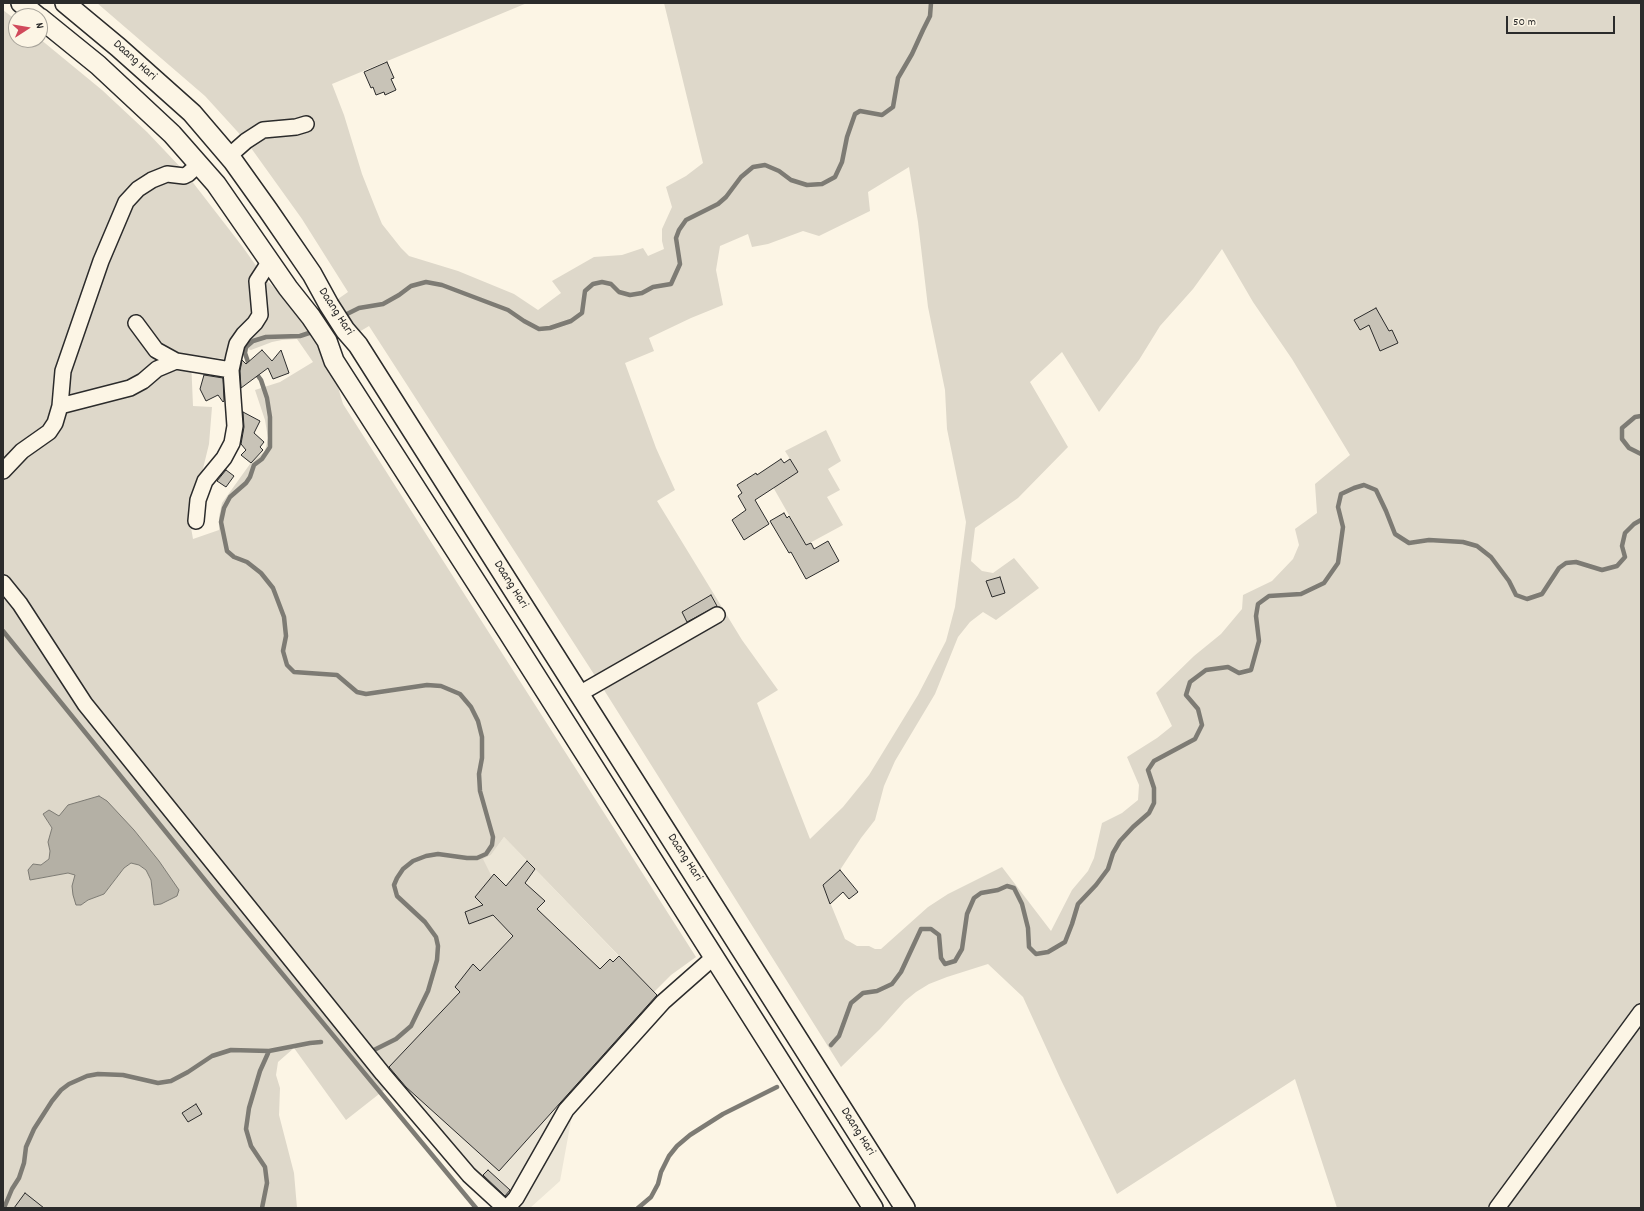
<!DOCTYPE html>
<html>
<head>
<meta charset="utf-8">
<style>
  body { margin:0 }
  #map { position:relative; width:1644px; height:1211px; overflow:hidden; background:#fcf5e5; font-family:Dekko,sans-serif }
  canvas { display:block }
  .frame { position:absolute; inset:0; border:4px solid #2b2b2b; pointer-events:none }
  .north { position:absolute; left:8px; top:8px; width:40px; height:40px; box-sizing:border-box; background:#fcf5e5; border:1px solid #a8a49b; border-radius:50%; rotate:78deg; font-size:11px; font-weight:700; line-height:16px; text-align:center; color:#2b2b2b }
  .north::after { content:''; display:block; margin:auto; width:14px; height:18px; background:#d1495b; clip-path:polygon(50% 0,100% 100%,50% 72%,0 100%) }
  .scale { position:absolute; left:1506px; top:16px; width:109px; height:18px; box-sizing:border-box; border:2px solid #2b2b2b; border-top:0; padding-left:5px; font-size:12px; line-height:14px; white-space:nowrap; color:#2b2b2b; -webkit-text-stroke:3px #fcf5e5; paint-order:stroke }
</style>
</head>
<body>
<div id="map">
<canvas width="1644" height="1211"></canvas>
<div class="frame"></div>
<div class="north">N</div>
<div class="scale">50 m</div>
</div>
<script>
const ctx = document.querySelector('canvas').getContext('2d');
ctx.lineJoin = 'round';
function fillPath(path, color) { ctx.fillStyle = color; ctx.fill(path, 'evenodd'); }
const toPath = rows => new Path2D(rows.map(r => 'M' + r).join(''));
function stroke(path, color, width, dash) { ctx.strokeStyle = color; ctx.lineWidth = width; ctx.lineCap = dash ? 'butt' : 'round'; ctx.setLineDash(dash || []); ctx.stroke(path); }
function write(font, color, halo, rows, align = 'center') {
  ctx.font = font + ' Dekko,sans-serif'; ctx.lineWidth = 3.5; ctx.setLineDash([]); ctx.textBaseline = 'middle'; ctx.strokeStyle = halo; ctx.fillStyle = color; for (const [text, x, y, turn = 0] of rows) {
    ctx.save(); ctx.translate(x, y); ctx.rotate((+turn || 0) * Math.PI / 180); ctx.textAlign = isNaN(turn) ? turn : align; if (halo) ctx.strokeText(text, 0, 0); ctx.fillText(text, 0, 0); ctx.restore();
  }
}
const built = toPath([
  [504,837,666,1005,572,1115,560,1181,530,1208,522,1208,512,1193,505,1200,484,1181,386,1071,512,936,475,897,483,859,491,855]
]);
const green = toPath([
  [97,3,527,3,332,84,344,115,362,174,375,207,382,224,401,248,409,256,458,271,514,294,538,310,561,293,552,281,594,257,622,255,643,248,648,256,664,249,662,241,662,229,672,207,666,187,686,176,703,163,664,3,1641,3,1641,1208,1337,1208,1295,1079,1117,1194,1061,1080,1023,997,988,964,947,977,929,984,916,992,905,1001,880,1029,841,1067,599,682,369,326,359,332,338,299,348,292,302,219,246,141,205,96],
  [909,167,918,222,928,307,945,390,947,429,966,522,955,607,946,641,918,695,869,775,843,807,810,839,757,703,778,690,742,640,657,501,675,490,656,448,625,363,654,351,649,338,691,318,723,305,716,270,720,246,748,234,752,247,768,244,803,231,819,236,870,211,868,192],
  [1222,249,1253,302,1292,359,1350,455,1315,484,1317,513,1295,529,1299,545,1293,559,1272,581,1243,595,1242,609,1221,634,1194,656,1156,693,1172,726,1157,738,1127,757,1139,785,1138,800,1122,813,1102,823,1094,858,1088,871,1072,890,1051,931,1002,867,948,894,928,907,881,949,875,949,869,946,857,946,845,939,823,885,840,870,861,838,875,820,884,786,895,761,935,694,958,637,970,622,983,612,996,620,1039,588,1014,558,993,573,982,571,971,561,975,528,1018,498,1068,447,1030,382,1062,352,1099,412,1139,360,1160,326,1193,289],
  [3,10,16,20,16,40,40,40,40,39,102,90,147,132,184,171,242,246,267,281,294,306,331,363,343,404,696,957,671,975,654,992,504,837,491,855,483,859,492,877,475,897,512,936,386,1071,104,720,18,592,3,574],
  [297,339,313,362,280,382,255,390,265,420,268,438,265,451,250,464,222,503,219,517,219,530,193,539,190,522,209,444,212,407,193,406,191,359,209,357,225,359,231,345,251,350,272,342,282,340],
  [826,430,841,461,828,469,840,490,827,497,843,525,806,545,773,487,798,472,785,451],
  [3,596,388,1087,346,1120,294,1048,278,1062,276,1075,280,1088,279,1115,294,1173,297,1208,3,1208],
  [59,816,134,830,168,874,177,896,161,904,154,905,151,880,146,870,139,865,131,863,124,868,104,894,88,900,81,905,72,886,76,875,68,873,30,880,33,864,41,865,49,859,50,851,49,842,52,828,47,821]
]);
const water = toPath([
  [99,796,107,801,134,830,159,861,179,890,177,896,161,904,154,905,151,880,146,870,139,865,131,863,124,868,104,894,88,900,81,905,76,905,73,895,72,886,75,875,68,873,30,880,28,870,33,864,41,865,49,859,50,851,48,842,52,828,43,814,49,810,59,816,68,805,99,796]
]);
const stream = toPath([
  [341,317,359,308,383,304,399,295,411,286,426,282,442,285,508,310,524,321,539,329,550,328,571,321,582,313,585,291,593,284,602,282,611,284,619,292,630,295,642,293,653,287,671,284,680,264,676,238,679,230,686,220,718,204,726,197,741,177,753,167,765,165,779,171,791,180,807,185,822,184,835,177,842,162,847,137,855,114,860,111,882,115,893,107,898,78,912,54,923,30,930,16,931,3],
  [315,331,300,336,266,337,253,341,246,347,245,353,248,362,261,380,267,398,270,417,270,447,262,459,254,465,250,477,246,483,230,497,224,508,221,522,227,551,234,557,247,562,261,573,273,588,284,617,286,636,283,651,287,665,294,672,337,675,357,692,366,694,427,685,441,686,460,694,471,707,478,721,482,737,482,758,479,774,480,791,493,837,492,845,486,854,477,858,467,858,438,854,426,856,413,861,403,869,397,878,394,885,397,896,425,922,436,937,438,946,437,960,428,991,411,1026,396,1039,372,1051],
  [1641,416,1635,417,1622,428,1622,439,1629,448,1641,454],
  [3,631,217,895,476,1208],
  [831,1045,839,1036,851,1003,863,993,877,991,892,984,901,972,921,929,931,929,939,935,941,958,945,964,955,961,962,949,967,914,974,898,981,893,998,890,1007,886,1014,888,1022,904,1028,928,1029,947,1036,954,1048,952,1065,942,1072,924,1078,904,1096,885,1108,869,1113,853,1120,841,1133,827,1149,813,1154,803,1154,788,1148,770,1154,761,1195,739,1202,725,1198,709,1186,695,1190,682,1206,670,1228,667,1239,673,1251,670,1259,641,1256,616,1258,604,1269,596,1301,594,1324,583,1338,563,1343,527,1338,507,1341,494,1354,488,1364,485,1376,490,1386,511,1395,534,1409,543,1429,540,1463,542,1477,546,1491,557,1509,581,1516,595,1527,599,1542,594,1559,568,1566,563,1576,562,1602,570,1617,566,1625,557,1622,546,1625,533,1634,524,1641,520],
  [4,1208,12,1189,19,1178,24,1163,26,1147,34,1129,52,1101,61,1090,69,1084,87,1076,98,1074,123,1075,158,1083,171,1081,188,1072,212,1056,231,1050,269,1051,310,1043,321,1042],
  [262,1208,267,1183,265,1167,251,1146,246,1129,249,1108,260,1071,269,1051],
  [638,1208,651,1197,658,1184,661,1172,669,1156,677,1146,690,1135,723,1114,777,1087]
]);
const building = toPath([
  [387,62,394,78,391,79,396,90,385,95,384,92,376,95,373,87,371,88,364,72,387,62],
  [1376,308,1389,331,1392,330,1398,343,1380,351,1369,325,1360,330,1354,320,1376,308],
  [262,350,272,361,281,350,289,373,273,379,268,368,241,388,240,371,242,360,246,364,262,350],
  [204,375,223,378,224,401,223,402,218,395,206,401,200,389,204,375],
  [243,412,260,421,254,433,264,442,260,447,263,450,251,463,241,455,246,450,241,444,244,427,243,412],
  [781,459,784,463,790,459,798,472,755,500,769,524,744,540,732,520,746,510,738,496,742,493,737,485,756,473,757,475,781,459],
  [226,470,234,476,226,487,217,481,226,470],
  [784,513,787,518,789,516,806,545,811,543,814,549,828,541,839,561,806,579,791,552,789,553,770,521,784,513],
  [1000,577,1005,593,992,597,986,581,1000,577],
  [711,595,717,606,687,622,682,612,711,595],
  [527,861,535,869,525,883,545,901,537,909,600,969,610,959,613,962,619,956,657,995,499,1171,406,1087,389,1067,460,992,455,987,473,964,480,971,513,936,493,915,469,924,465,912,483,905,475,897,494,874,506,886,527,861],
  [840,870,858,892,849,899,843,892,830,904,823,885,840,870],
  [196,1104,202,1114,188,1122,182,1113,196,1104],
  [488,1170,510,1190,505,1196,483,1175,488,1170],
  [25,1193,44,1208,14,1208,25,1193]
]);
const minor = toPath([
  [229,156,246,141,263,130,296,127,306,124],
  [136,323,156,350,176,361],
  [60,406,130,388,143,381,157,369,176,361,231,370],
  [3,471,22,451,49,432,55,423,60,406,63,371,101,261,126,202,138,189,152,180,167,174,184,176,188,174,199,164],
  [196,521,198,500,205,481,224,458,232,443,235,426,231,370,234,356,237,344,244,334,255,323,260,315,257,281,270,261],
  [3,583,20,604,85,704,268,931,383,1074,469,1175,505,1208],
  [579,694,717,615],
  [507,1208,516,1198,566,1110,663,1002,714,957],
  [1497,1208,1641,1012]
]);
const major = toPath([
  [21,3,37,16],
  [65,3,118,47,192,113,233,161,268,210,312,274,329,305,345,330,358,345,905,1208],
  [40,18,98,65,172,134,216,184,288,288,311,317,327,341,334,361,508,632,873,1208]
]);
const streetNames = [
  ["Daang Hari",134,61,42],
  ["Daang Hari",335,312,57],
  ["Daang Hari",510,585,58],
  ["Daang Hari",684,858,57],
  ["Daang Hari",857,1132,58]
];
fillPath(built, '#ece6d7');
fillPath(green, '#ded8ca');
fillPath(water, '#b4b0a5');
stroke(water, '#7d7b74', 1);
stroke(stream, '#7d7b74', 4.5);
fillPath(building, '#c8c3b7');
stroke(building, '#2b2b2b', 1);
stroke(minor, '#2b2b2b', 18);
stroke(major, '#2b2b2b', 22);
stroke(minor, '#fcf5e5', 15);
stroke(major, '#fcf5e5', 19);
write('13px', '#2b2b2b', '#fcf5e5', streetNames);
</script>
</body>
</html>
